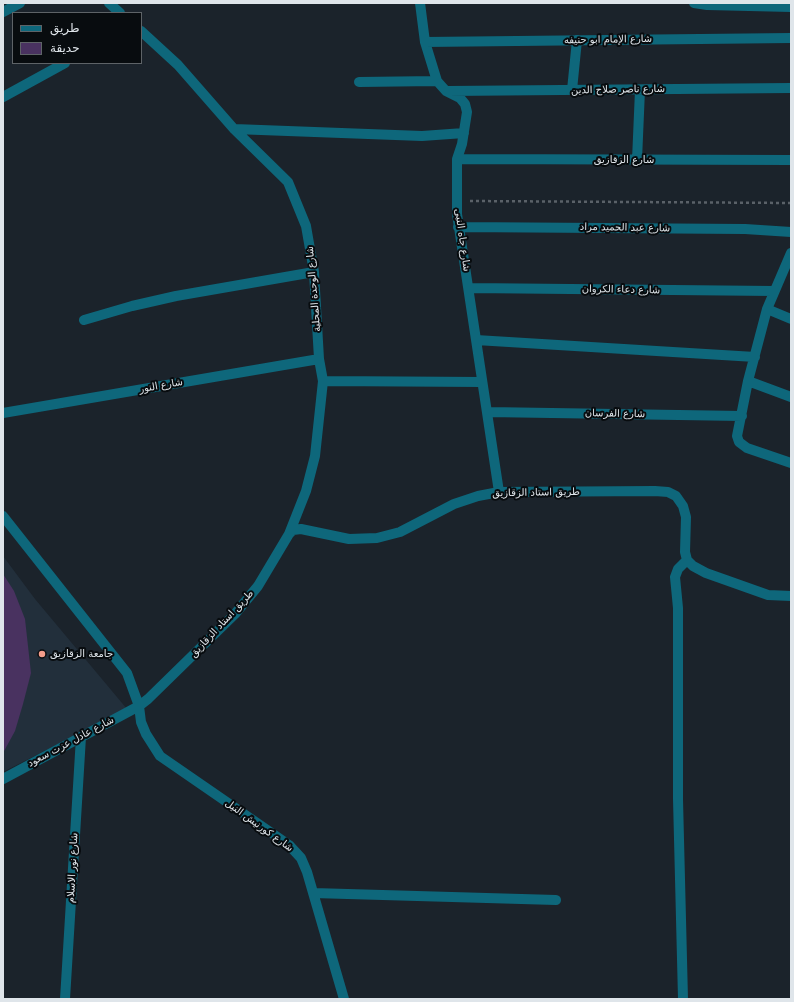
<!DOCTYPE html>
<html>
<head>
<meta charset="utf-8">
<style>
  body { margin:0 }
  #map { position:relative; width:794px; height:1002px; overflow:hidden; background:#1b232b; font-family:"DejaVu Sans",Cairo,sans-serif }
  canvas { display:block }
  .frame { position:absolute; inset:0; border:4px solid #dfe5ea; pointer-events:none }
  .legend { position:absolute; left:12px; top:12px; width:130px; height:52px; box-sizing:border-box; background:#080c0f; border:1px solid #5e6367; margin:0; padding:5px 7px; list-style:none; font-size:12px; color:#dfe5ea }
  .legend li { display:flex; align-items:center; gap:8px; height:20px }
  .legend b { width:20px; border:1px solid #5e6367 }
</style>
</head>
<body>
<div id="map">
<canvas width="794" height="1002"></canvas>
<div class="frame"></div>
<ul class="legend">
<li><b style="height:5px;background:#0e677b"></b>طريق</li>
<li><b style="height:11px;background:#493260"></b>حديقة</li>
</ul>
</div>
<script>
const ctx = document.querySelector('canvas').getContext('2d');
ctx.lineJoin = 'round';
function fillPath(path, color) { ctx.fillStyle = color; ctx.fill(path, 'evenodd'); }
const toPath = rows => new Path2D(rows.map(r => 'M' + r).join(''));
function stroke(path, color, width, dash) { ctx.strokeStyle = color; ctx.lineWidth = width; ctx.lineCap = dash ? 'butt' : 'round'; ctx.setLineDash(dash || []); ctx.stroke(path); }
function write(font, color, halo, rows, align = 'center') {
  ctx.font = font + ' "DejaVu Sans",Cairo,sans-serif'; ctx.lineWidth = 4; ctx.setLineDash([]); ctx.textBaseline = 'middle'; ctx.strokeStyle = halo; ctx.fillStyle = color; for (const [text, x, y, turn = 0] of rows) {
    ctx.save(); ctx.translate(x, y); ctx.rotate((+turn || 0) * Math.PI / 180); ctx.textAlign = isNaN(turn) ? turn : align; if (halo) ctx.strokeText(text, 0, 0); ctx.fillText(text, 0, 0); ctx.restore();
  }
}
const built = toPath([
  [3,556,35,599,127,709,3,772]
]);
const green = toPath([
  [3,574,14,591,25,619,31,673,23,704,15,731,3,753]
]);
const path = toPath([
  [470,201,791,203]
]);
const minor = toPath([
  [109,3,120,13],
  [420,3,425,42,437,81,446,91,460,98,465,104,467,112,462,144,457,159,457,214,499,492],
  [694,3,707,5,791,7],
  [3,12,20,3],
  [141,31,178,65,234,129,288,182,306,226,314,272,319,359,323,381,315,456,306,491,289,534],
  [425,42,791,38],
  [359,82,437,81],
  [572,90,577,40],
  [448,91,791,88],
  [3,97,65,63],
  [234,129,422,136,464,133],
  [457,159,791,160],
  [637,160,640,90],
  [458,227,745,229,791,232],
  [791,253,767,309,748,381,737,436,739,442,747,448,791,463],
  [469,288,774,291],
  [767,309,791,319],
  [84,320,132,306,176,296,314,272],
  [476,340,755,357],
  [323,381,482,382],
  [748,381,791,397],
  [488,412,742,416],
  [3,413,319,359],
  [3,516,127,673,139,706,141,722,146,734,160,756,276,836,289,845,301,858,307,872,344,999],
  [3,779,139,706,148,699,235,614,258,586,289,534,293,530,301,529,349,539,377,538,400,532,454,504,478,496,499,492,655,491,668,492,676,496,683,506,686,517,685,552,687,560,693,566,706,573,768,595,791,596],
  [313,893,556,900],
  [65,999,81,737],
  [683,999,678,799,678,608,675,577,678,569,687,560]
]);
const markers = [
  [42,654,4,"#f49d8b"]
];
const streetNames = [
  ["شارع الإمام ابو حنيفه",608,40,-1],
  ["شارع ناصر صلاح الدين",618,90,-1],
  ["شارع الزقازيق",624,160],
  ["شارع عبد الحميد مراد",625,228,1],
  ["شارع جاه النبى",462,240,82],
  ["شارع الوحدة المحلية",314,289,-95],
  ["شارع دعاء الكروان",621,290,1],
  ["شارع النور",161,386,-10],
  ["شارع الفرسان",615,414,1],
  ["طريق استاد الزقازيق",536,493,-1],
  ["طريق استاد الزقازيق",222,624,-47],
  ["شارع عادل عزت سعود",71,742,-28],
  ["شارع كورنيش النيل",259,826,36],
  ["شارع نور الاسلام",73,868,-87]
];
const poiNames = [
  ["جامعة الزقازيق",50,654]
];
fillPath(built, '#222f3b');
fillPath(green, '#493260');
stroke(path, '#5a6168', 2.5, [3, 3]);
stroke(minor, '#0e677b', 10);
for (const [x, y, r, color] of markers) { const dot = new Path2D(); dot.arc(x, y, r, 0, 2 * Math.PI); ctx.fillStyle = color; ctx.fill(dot); stroke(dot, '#080c0f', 1.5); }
write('10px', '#dfe5ea', '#080c0f', streetNames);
write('10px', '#dfe5ea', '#080c0f', poiNames, 'left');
</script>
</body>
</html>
